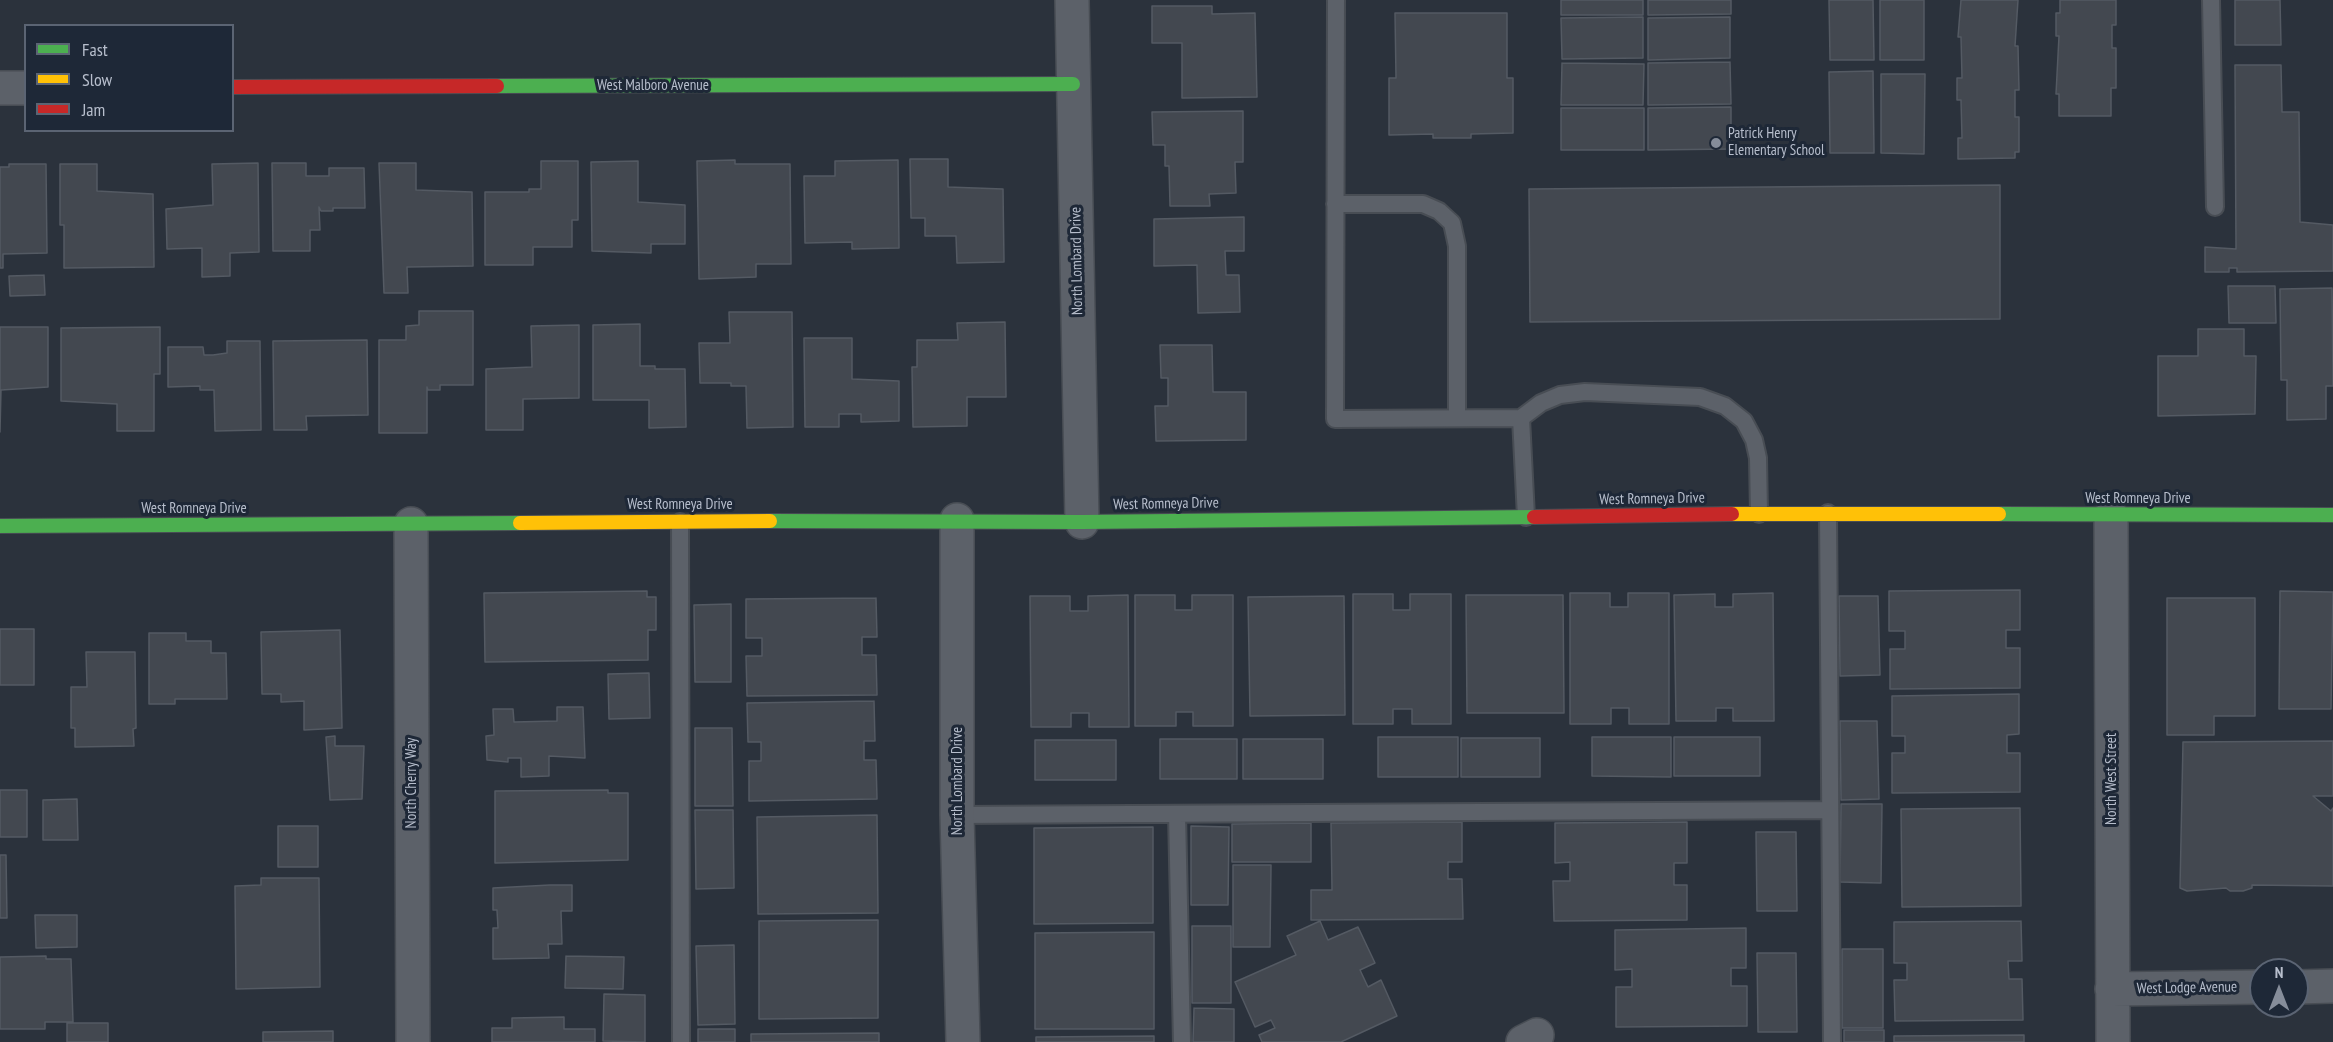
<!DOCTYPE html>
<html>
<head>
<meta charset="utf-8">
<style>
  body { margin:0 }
  #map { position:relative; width:2333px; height:1042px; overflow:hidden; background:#2b323c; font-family:"PT Sans Narrow",sans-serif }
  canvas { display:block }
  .legend { position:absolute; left:24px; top:24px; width:210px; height:108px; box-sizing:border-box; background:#1e2837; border:2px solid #5b6473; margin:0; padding:8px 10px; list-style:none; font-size:18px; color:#b7becc }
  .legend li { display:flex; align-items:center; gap:12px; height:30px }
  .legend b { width:30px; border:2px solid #5b6473 }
  .north { position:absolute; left:2249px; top:958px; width:60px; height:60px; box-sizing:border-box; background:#1e2837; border:2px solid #5b6473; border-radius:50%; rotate:0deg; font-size:16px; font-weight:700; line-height:24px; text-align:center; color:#b7becc }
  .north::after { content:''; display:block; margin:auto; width:21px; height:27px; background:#868d9a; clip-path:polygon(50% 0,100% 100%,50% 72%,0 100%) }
</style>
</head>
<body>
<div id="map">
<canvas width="2333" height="1042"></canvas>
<ul class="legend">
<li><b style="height:8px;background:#4caf50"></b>Fast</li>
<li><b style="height:8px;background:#ffc107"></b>Slow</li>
<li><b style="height:8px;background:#c62828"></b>Jam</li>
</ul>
<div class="north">N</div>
</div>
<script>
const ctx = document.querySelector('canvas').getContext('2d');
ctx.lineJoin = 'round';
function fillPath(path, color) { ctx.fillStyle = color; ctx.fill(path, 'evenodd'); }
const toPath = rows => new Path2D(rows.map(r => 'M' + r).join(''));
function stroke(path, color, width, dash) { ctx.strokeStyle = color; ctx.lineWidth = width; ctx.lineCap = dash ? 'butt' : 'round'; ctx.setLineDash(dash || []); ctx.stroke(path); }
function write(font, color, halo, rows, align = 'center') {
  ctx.font = font + ' "PT Sans Narrow",sans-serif'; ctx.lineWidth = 6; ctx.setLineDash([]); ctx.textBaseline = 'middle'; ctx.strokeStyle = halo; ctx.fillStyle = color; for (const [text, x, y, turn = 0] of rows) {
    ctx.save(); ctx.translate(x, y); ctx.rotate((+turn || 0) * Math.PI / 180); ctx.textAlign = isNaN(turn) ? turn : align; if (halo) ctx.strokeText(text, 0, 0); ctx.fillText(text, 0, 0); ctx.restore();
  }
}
const building = toPath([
  [1561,0,1643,0,1643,15,1561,15,1561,0],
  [1648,0,1731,0,1731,14,1648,15,1648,0],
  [1829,0,1873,0,1874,60,1830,60,1829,0],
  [1880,0,1924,0,1924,60,1880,60,1880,0],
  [1961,0,2018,0,2015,46,2018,46,2019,90,2015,90,2015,117,2019,117,2019,152,2015,152,2015,158,1958,159,1958,138,1962,138,1961,100,1957,100,1957,78,1962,78,1961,37,1958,37,1961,0],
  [2060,0,2116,0,2116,25,2112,25,2112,48,2116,48,2116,88,2111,88,2111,116,2059,116,2059,94,2056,94,2059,36,2056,36,2056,13,2060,13,2060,0],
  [2235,0,2280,0,2281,45,2235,45,2235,0],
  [1152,6,1212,6,1212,14,1255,13,1257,97,1182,98,1182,43,1152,43,1152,6],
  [1395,13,1507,13,1507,78,1513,78,1513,133,1471,134,1471,138,1433,138,1433,134,1389,135,1389,78,1396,78,1395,13],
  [1643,17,1643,58,1562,59,1561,18,1643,17],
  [1730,17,1730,58,1648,60,1648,18,1730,17],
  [1730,62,1731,104,1648,105,1648,63,1730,62],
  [1562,63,1644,64,1643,105,1561,105,1562,63],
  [2235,65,2281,65,2282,112,2299,112,2300,222,2333,225,2333,271,2237,272,2237,268,2229,268,2229,272,2205,272,2205,247,2236,249,2235,65],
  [1873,71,1874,153,1830,153,1829,72,1873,71],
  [1881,74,1925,74,1924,154,1881,153,1881,74],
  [1731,107,1731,149,1648,150,1648,108,1731,107],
  [1561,108,1644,108,1644,150,1561,150,1561,108],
  [1243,111,1243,162,1235,162,1236,193,1209,194,1210,206,1170,206,1169,166,1165,166,1165,145,1153,145,1152,112,1243,111],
  [910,159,948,159,948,187,1003,189,1004,262,957,263,956,236,925,236,925,218,911,218,910,159],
  [735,160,735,164,790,164,791,264,756,264,756,277,699,279,697,161,735,160],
  [898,160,899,248,852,249,852,242,805,243,804,176,835,176,835,161,898,160],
  [541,161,578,161,578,220,572,220,572,247,533,247,533,265,485,265,485,192,529,192,529,189,541,189,541,161],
  [638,161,638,202,685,205,685,244,651,244,651,253,592,251,591,162,638,161],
  [258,163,259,252,230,253,230,276,202,277,202,248,167,249,166,209,213,205,212,164,258,163],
  [272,163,306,163,306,176,329,176,329,168,364,168,365,208,333,208,333,211,321,211,319,207,320,230,310,230,310,251,273,251,272,163],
  [379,163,416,163,416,190,472,192,473,266,407,267,408,293,384,293,379,163],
  [9,164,46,164,47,253,3,254,3,268,0,268,0,167,9,167,9,164],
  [60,164,97,164,97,191,153,194,154,267,64,268,64,225,60,225,60,164],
  [2000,185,2000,319,1530,322,1529,189,2000,185],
  [1244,217,1244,251,1225,251,1226,275,1239,275,1240,312,1198,313,1197,265,1154,266,1154,219,1244,217],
  [44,275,45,295,10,296,9,276,44,275],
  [2228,286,2275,286,2276,323,2229,323,2228,286],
  [2332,288,2333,386,2326,386,2326,419,2287,420,2287,380,2281,380,2280,289,2332,288],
  [419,311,473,311,473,385,440,385,440,390,428,390,427,387,427,433,379,433,379,340,406,340,406,326,419,325,419,311],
  [729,312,792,312,793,427,747,428,746,386,731,386,731,383,700,383,699,343,730,343,729,312],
  [1005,322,1006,397,967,397,967,426,913,427,912,367,917,367,917,340,958,340,957,323,1005,322],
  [640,324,640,366,655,366,655,369,685,369,686,427,649,428,649,400,593,400,593,325,640,324],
  [579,325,579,398,523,399,523,430,486,430,486,369,532,367,531,326,579,325],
  [0,327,48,327,48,387,1,390,0,432,0,327],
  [160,327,160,374,154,374,154,431,117,431,117,404,61,401,61,328,160,327],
  [2198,329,2244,329,2244,356,2256,356,2255,414,2158,416,2158,356,2198,356,2198,329],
  [804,338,852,338,852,379,899,381,899,421,861,422,861,414,839,414,839,427,805,427,804,338],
  [367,340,368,415,306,416,307,430,274,430,273,341,367,340],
  [227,341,260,341,261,430,215,431,214,390,200,390,200,386,168,387,168,347,203,347,204,355,213,355,227,353,227,341],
  [1160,345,1212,345,1213,392,1246,392,1246,440,1156,441,1155,406,1168,406,1168,378,1161,378,1160,345],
  [2020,590,2020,630,2006,630,2006,648,2020,648,2020,688,1890,689,1890,649,1905,649,1905,631,1889,631,1889,591,2020,590],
  [647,591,647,597,656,597,656,630,648,630,648,660,485,662,484,593,647,591],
  [2280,591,2333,592,2331,709,2279,709,2280,591],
  [1570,593,1610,593,1610,607,1628,607,1628,593,1669,593,1669,724,1629,724,1629,708,1611,708,1611,724,1570,724,1570,593],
  [1773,593,1774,721,1733,721,1733,708,1716,708,1716,721,1676,721,1674,595,1715,594,1715,607,1733,607,1733,594,1773,593],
  [1353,594,1393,594,1393,610,1410,610,1410,594,1451,594,1451,724,1412,724,1412,709,1393,709,1393,724,1353,724,1353,594],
  [1128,595,1129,727,1089,727,1089,713,1071,713,1071,727,1031,727,1030,596,1070,596,1070,611,1088,611,1088,596,1128,595],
  [1135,595,1175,595,1175,610,1192,610,1192,595,1233,595,1233,726,1193,726,1193,712,1176,712,1176,726,1135,726,1135,595],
  [1466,595,1563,595,1564,713,1467,713,1466,595],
  [1344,596,1345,715,1250,716,1248,597,1344,596],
  [1839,596,1878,596,1880,675,1840,676,1839,596],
  [876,598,877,637,862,637,862,655,876,655,877,695,747,696,746,656,762,656,762,638,746,638,746,599,876,598],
  [2167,598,2255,598,2255,716,2214,716,2214,735,2167,735,2167,598],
  [731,604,731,682,695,682,694,605,731,604],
  [0,629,34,629,34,685,0,685,0,629],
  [340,630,342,728,304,730,304,701,281,702,281,694,262,694,261,632,340,630],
  [149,633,186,633,186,641,211,641,211,653,226,653,227,699,175,699,175,704,149,704,149,633],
  [86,652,135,652,136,728,133,729,134,746,75,747,75,728,71,728,71,687,87,687,86,652],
  [649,673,650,718,609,719,608,674,649,673],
  [2019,694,2019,734,2007,735,2007,753,2020,753,2020,792,1892,793,1892,753,1905,753,1905,736,1892,736,1892,696,2019,694],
  [874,701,875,741,864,741,864,760,876,760,877,799,749,801,749,761,761,761,761,742,748,742,747,703,874,701],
  [557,707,583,707,585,758,549,756,549,776,521,777,521,758,508,758,508,762,487,760,486,736,494,735,493,709,513,709,514,722,557,721,557,707],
  [1840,721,1877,721,1879,799,1841,800,1840,721],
  [695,728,732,728,733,806,695,806,695,728],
  [335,736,335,746,364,746,362,799,330,800,326,737,335,736],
  [1378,737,1458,737,1458,777,1378,777,1378,737],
  [1592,737,1671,737,1671,777,1592,776,1592,737],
  [1674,737,1760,737,1760,776,1674,776,1674,737],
  [1461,738,1540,738,1540,777,1461,777,1461,738],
  [1160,739,1237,739,1237,779,1160,779,1160,739],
  [1243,739,1323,739,1323,779,1243,779,1243,739],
  [1035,740,1116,740,1116,780,1035,780,1035,740],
  [2333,741,2333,796,2313,796,2331,811,2333,808,2333,886,2252,885,2252,888,2243,891,2230,891,2226,888,2187,891,2180,888,2183,742,2333,741],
  [0,790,27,790,27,837,0,837,0,790],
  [608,790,608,793,628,793,628,860,495,863,495,791,608,790],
  [77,799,78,840,43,840,43,800,77,799],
  [1841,804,1882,804,1881,883,1840,882,1841,804],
  [2020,808,2021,906,1902,907,1901,809,2020,808],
  [695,810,733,810,734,888,696,889,695,810],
  [877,815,878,913,758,914,757,817,877,815],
  [1462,822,1462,862,1448,862,1448,879,1462,879,1463,919,1311,920,1311,890,1332,890,1331,823,1462,822],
  [1687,822,1687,863,1674,863,1674,885,1687,885,1687,920,1554,921,1553,881,1570,881,1570,862,1555,863,1555,823,1687,822],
  [1311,823,1311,862,1232,862,1232,824,1311,823],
  [278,826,318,826,318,867,278,867,278,826],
  [1191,826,1229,827,1228,905,1191,905,1191,826],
  [1153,827,1153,923,1034,924,1034,828,1153,827],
  [1756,832,1796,832,1797,911,1757,911,1756,832],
  [0,855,6,855,7,918,0,918,0,855],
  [1233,865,1271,865,1270,947,1233,947,1233,865],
  [261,878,319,878,320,987,236,989,235,886,261,885,261,878],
  [550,885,572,885,572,911,561,911,562,944,548,944,549,958,493,959,493,928,498,928,497,910,493,910,493,888,550,885],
  [35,915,77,915,77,947,36,948,35,915],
  [878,920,878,1018,759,1019,759,921,878,920],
  [1320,921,1328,940,1358,927,1375,963,1360,970,1368,987,1381,980,1397,1016,1341,1042,1262,1042,1259,1035,1275,1028,1271,1020,1255,1027,1235,982,1296,955,1287,936,1320,921],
  [2021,921,2022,961,2008,961,2009,979,2022,979,2023,1020,1895,1021,1894,980,1907,980,1907,963,1894,963,1894,922,2021,921],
  [1192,926,1231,926,1231,1003,1192,1003,1192,926],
  [1746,928,1746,968,1731,968,1731,986,1747,986,1747,1026,1616,1027,1616,987,1632,987,1632,969,1615,970,1615,930,1746,928],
  [1154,932,1154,1029,1035,1029,1035,933,1154,932],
  [734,945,735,1024,698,1025,696,946,734,945],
  [1842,949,1883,949,1883,1028,1842,1028,1842,949],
  [1757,953,1796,953,1797,1032,1758,1032,1757,953],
  [46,956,46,959,71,959,73,1022,45,1022,45,1029,0,1029,0,957,46,956],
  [566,956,624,957,623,989,565,988,566,956],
  [604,994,645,995,645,1042,603,1041,604,994],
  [1194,1008,1234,1009,1234,1042,1193,1042,1194,1008],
  [564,1017,564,1029,595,1029,595,1042,492,1042,492,1028,512,1028,512,1018,564,1017],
  [67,1023,108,1023,108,1042,67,1042,67,1023],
  [698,1029,735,1029,735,1042,698,1042,698,1029],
  [1844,1030,1884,1030,1884,1042,1844,1042,1844,1030],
  [333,1031,333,1042,263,1042,263,1032,333,1031],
  [879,1033,879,1042,751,1042,751,1034,879,1033],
  [2024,1035,2024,1042,1894,1042,1894,1036,2024,1035],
  [1154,1036,1154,1042,1036,1042,1036,1037,1154,1036]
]);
const lane = toPath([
  [1336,0,1335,419,1521,418,1526,517],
  [2211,0,2215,207],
  [1335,204,1423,204,1439,211,1452,223,1457,246,1457,416],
  [1521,418,1541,403,1560,395,1585,392,1700,397,1725,406,1744,421,1754,440,1758,458,1759,514],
  [1828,513,1832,1042],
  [680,522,681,1042],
  [1177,814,1182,1042],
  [957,815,1830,810]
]);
const street = toPath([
  [1072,0,1082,522],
  [0,88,26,88],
  [2111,516,2113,1042],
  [957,520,957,815,963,1042],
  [411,524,413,1042],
  [2297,987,2333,986],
  [2112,989,2261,987],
  [1523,1042,1537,1035]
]);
const fast = toPath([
  [497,86,1073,84],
  [1999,514,2333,515],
  [770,521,1082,522,1534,517],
  [0,526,520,523]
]);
const slow = toPath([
  [1732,514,1999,514],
  [520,523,770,521]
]);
const jam = toPath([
  [232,87,497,86],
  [1534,517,1732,514]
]);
const markers = [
  [1716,143,6,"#868d9a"]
];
const streetNames = [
  ["West Malboro Avenue",653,86],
  ["North Lombard Drive",1077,261,-91],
  ["West Romneya Drive",1652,499,-1],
  ["West Romneya Drive",2138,499],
  ["West Romneya Drive",1166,504,-1],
  ["West Romneya Drive",680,505],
  ["West Romneya Drive",194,509],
  ["North West Street",2112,779,-90],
  ["North Lombard Drive",958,781,-90],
  ["North Cherry Way",412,783,-90],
  ["West Lodge Avenue",2187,988,-1]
];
const poiNames = [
  ["Patrick Henry",1728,134],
  ["Elementary School",1728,151]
];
fillPath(building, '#434850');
stroke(building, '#545a63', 1.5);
stroke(lane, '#484d54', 20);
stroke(street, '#484d54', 36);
stroke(fast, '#484d54', 16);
stroke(slow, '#484d54', 16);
stroke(jam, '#484d54', 16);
stroke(lane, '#5c6169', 16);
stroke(street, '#5c6169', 33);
stroke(fast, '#4caf50', 14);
stroke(slow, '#ffc107', 14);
stroke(jam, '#c62828', 14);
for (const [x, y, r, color] of markers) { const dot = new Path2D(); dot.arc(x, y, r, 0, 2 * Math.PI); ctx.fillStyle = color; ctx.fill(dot); stroke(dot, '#1e2837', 2); }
write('15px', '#b7becc', '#1e2837', streetNames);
write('15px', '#b7becc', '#1e2837', poiNames, 'left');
</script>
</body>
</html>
